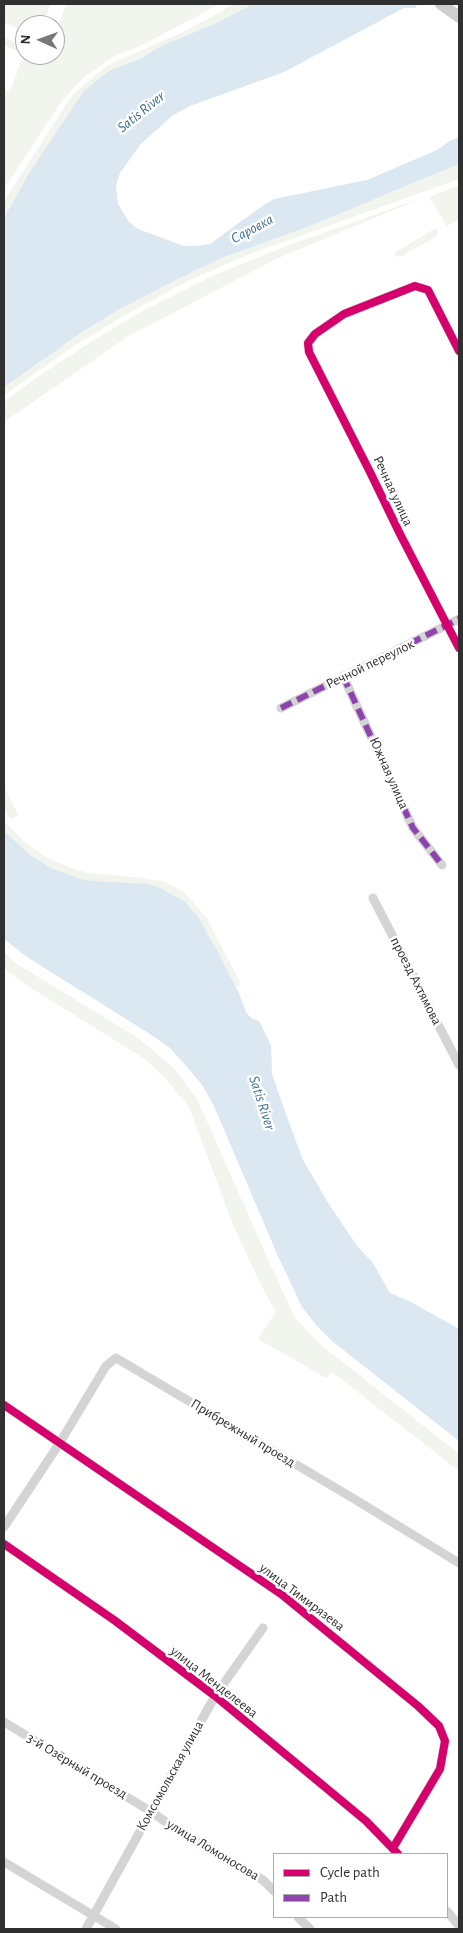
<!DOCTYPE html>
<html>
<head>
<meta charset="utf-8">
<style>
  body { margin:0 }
  #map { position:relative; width:463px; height:1933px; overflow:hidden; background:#fff; font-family:"Alegreya Sans",sans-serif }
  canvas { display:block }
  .frame { position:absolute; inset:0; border:5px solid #303030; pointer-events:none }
  .legend { position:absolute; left:273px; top:1853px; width:175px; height:65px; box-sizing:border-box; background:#fff; border:1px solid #acacac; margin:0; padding:6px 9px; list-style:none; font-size:15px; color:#303030 }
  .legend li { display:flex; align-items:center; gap:10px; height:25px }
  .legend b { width:25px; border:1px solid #acacac }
  .north { position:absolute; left:15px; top:15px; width:50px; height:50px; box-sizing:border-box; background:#fff; border:1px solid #acacac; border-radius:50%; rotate:272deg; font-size:14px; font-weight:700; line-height:20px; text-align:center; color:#303030 }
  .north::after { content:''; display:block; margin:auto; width:18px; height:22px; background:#787878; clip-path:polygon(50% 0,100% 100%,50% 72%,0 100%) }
</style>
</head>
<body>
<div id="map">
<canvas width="463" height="1933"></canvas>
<div class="frame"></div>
<ul class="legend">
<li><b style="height:6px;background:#d6006c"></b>Cycle path</li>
<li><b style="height:6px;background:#8e44ad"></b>Path</li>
</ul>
<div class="north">N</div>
</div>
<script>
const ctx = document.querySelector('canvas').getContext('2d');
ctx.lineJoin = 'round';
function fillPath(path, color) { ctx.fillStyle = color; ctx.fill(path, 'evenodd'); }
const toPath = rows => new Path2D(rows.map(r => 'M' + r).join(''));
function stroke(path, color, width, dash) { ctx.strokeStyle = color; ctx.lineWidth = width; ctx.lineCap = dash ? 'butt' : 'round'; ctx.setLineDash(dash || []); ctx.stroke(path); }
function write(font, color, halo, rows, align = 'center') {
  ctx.font = font + ' "Alegreya Sans",sans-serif'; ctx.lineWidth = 5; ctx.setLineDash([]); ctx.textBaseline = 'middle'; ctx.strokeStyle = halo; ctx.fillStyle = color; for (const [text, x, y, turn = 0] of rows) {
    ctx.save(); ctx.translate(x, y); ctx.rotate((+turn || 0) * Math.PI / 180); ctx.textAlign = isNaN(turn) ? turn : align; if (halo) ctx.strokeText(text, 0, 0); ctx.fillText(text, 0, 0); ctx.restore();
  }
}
const green = toPath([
  [4,4,51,4,42,25,25,25,25,31,4,23],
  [66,4,220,4,144,44,113,57,83,78,61,102,4,189,4,90,10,92,24,53,4,46,4,38,25,46,25,55,55,55,55,35],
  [232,4,253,4,214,24,161,46,142,58,109,71,28,175,4,218,4,201,73,94,108,65,183,32,219,13],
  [459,164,459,179,247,255,186,282,125,315,77,344,4,395,4,387,48,355,118,310,172,282,219,259,310,226],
  [459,185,459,219,447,226,429,197],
  [422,198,276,259,127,337,4,422,4,402,36,378,97,338,144,310,212,276,289,245],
  [436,228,438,234,435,237,421,245,402,256,397,257,394,253],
  [4,787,18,814,15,817,10,819,4,811],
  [4,821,26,843,46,857,68,867,88,873,143,878,165,882,183,891,206,917,241,984,236,987,220,956,170,893,161,888,148,884,107,883,81,879,53,869,30,855,14,842,4,831],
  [4,951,14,962,138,1038,175,1069,198,1101,271,1266,295,1318,320,1344,459,1454,459,1471,332,1372,326,1378,258,1339,276,1312,259,1281,233,1225,189,1107,167,1080,145,1059,28,986,4,969]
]);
const water = toPath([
  [253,4,418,4,415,8,404,8,284,72,190,106,173,115,140,145,120,173,116,185,118,204,129,222,138,229,184,246,196,246,210,244,261,207,274,199,367,180,437,150,450,141,459,137,459,164,310,226,219,259,172,282,118,310,75,337,4,387,4,218,28,175,84,91,109,71,142,58,161,46,214,24],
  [4,831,30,855,53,869,81,879,93,881,148,884,161,888,185,902,198,917,220,956,239,993,246,1012,251,1018,259,1021,271,1045,272,1074,287,1117,303,1160,327,1201,357,1246,373,1263,390,1293,409,1301,459,1329,459,1441,332,1341,317,1326,302,1307,277,1254,214,1106,203,1086,187,1067,170,1048,150,1034,27,957,4,939]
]);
const minor = toPath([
  [459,351,428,290,415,286,344,314,315,334,308,343,309,352,370,472,400,534,459,648],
  [343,676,413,828,442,865],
  [281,708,459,619],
  [373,898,459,1065],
  [4,1405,281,1594,418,1706,439,1726,445,1741,440,1769,393,1848],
  [4,1527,59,1444,106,1366,116,1358,351,1497,459,1563],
  [4,1544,114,1620,215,1696,366,1821,398,1854],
  [4,1722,150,1811,188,1837,263,1880,274,1891],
  [4,1862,116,1929],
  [447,1911,459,1926],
  [298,1917,310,1929],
  [86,1929,215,1696,263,1628]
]);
const secondary = toPath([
  [441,4,459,17]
]);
const quiet = toPath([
  [343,676,413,828,442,865],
  [281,708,459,619]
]);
const cycleway = toPath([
  [459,351,428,290,415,286,344,314,315,334,308,343,309,352,370,472,400,534,459,648],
  [4,1405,281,1594,418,1706,439,1726,445,1741,440,1769,393,1848],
  [4,1544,114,1620,215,1696,366,1821,398,1854]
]);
const streetNames = [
  ["Речная улица",393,491,65],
  ["Речной переулок",370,664,-26],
  ["Южная улица",389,773,66],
  ["проезд Ахтямова",416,981,63],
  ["Прибрежный проезд",243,1433,31],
  ["улица Тимирязева",302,1597,37],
  ["улица Менделеева",214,1682,38],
  ["3-й Озёрный проезд",77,1766,31],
  ["Комсомольская улица",170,1776,-61],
  ["улица Ломоносова",213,1850,31]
];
const waterNames = [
  ["Satis River",141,112,-39],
  ["Саровка",252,229,-28],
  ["Satis River",262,1103,72]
];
fillPath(green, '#f1f5ed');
fillPath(water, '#dbe8f1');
stroke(minor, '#d4d4d4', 9);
stroke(secondary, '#cecece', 12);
stroke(quiet, '#8e44ad', 6, [12, 6]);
stroke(cycleway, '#d6006c', 8);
write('14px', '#303030', '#fff', streetNames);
write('italic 15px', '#416f8f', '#fff', waterNames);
</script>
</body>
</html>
